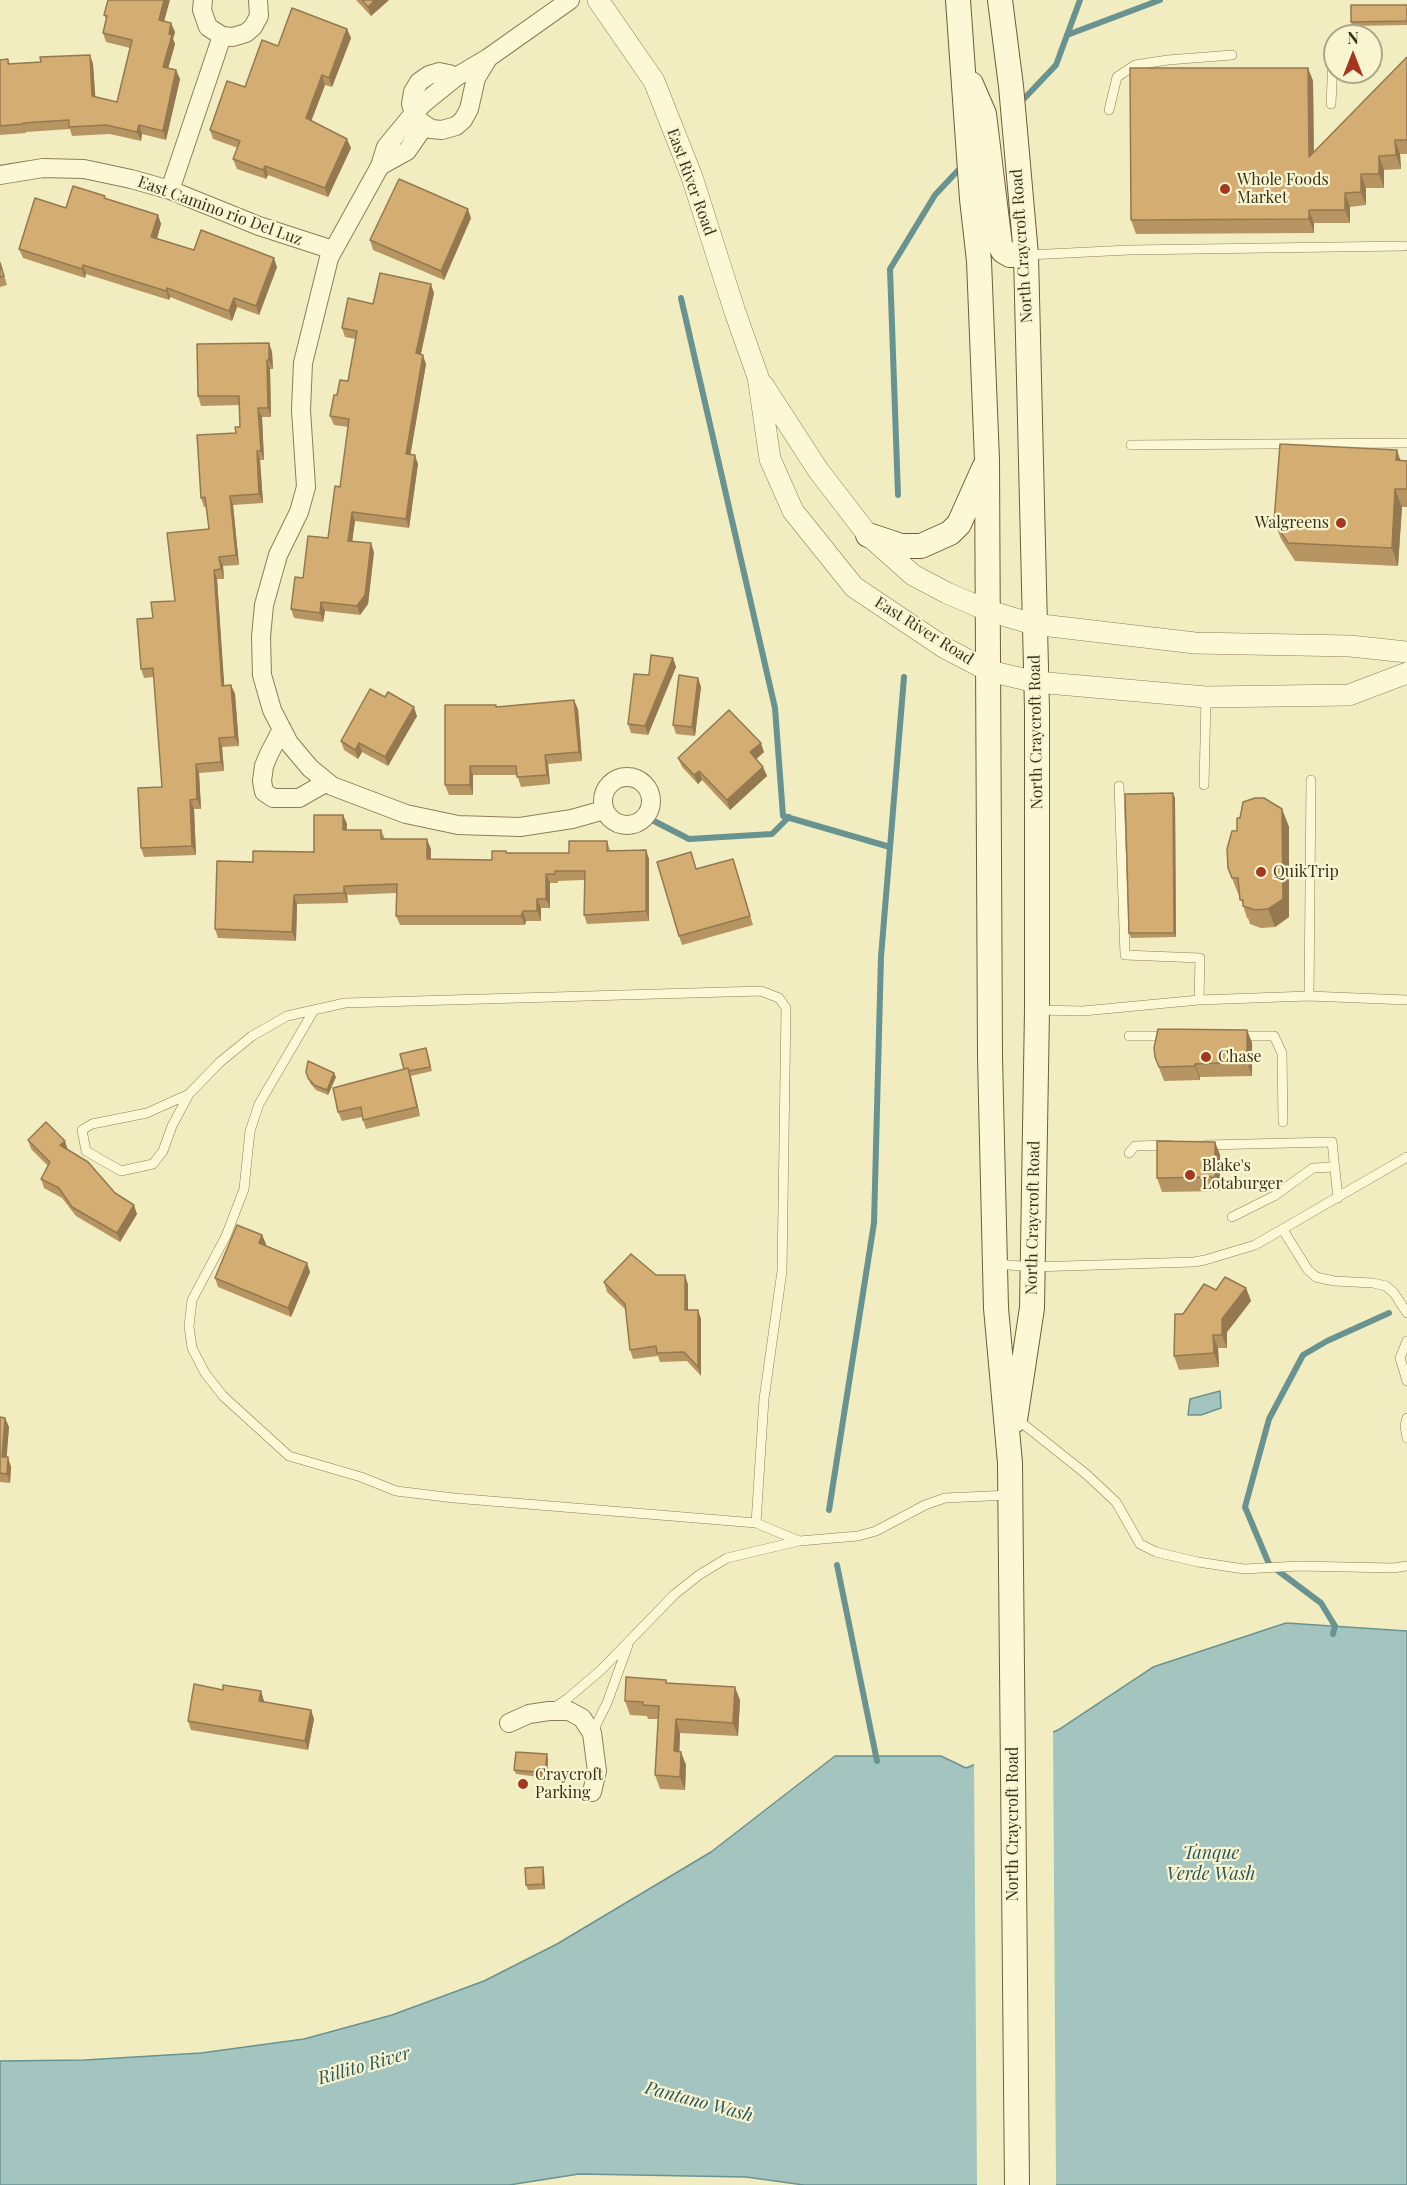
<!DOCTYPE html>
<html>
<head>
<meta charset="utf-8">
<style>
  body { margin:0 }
  #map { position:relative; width:1407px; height:2185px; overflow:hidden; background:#f2edc0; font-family:"Playfair Display",serif }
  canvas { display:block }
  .north { position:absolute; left:1323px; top:24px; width:60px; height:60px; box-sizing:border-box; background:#f9f5d1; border:2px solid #ada789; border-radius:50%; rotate:0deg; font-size:16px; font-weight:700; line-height:24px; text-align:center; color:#3c311c }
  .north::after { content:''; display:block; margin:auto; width:21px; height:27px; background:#a33720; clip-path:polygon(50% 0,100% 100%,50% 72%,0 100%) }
</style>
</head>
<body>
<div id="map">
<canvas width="1407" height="2185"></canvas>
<div class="north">N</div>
</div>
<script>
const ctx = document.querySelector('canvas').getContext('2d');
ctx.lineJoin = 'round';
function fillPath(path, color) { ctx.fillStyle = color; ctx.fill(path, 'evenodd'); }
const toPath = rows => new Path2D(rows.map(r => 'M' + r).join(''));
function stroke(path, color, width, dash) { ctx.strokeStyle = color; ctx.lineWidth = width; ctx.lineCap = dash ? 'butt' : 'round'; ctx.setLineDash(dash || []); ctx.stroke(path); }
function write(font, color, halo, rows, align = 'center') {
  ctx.font = font + ' "Playfair Display",serif'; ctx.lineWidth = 4.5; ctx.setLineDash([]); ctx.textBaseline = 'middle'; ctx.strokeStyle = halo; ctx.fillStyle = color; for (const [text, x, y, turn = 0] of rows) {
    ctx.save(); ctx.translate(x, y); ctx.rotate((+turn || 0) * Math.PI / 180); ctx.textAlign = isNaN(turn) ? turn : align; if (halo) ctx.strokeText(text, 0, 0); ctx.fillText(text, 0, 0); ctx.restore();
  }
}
const water = toPath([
  [1220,1391,1221,1408,1201,1415,1188,1415,1190,1399,1220,1391],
  [1286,1623,1407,1631,1407,2185,804,2185,746,2177,579,2174,509,2185,0,2185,0,2061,85,2060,201,2053,304,2039,392,2015,484,1981,557,1944,711,1852,835,1756,941,1756,966,1768,1058,1730,1153,1667,1286,1623]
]);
const pier = toPath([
  [1053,1729,1056,2185,977,2185,974,1762]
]);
const stream = toPath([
  [1067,35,1160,0],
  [1019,104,1056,65,1080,0],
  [681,298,775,708,783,816,890,847],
  [898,495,890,269,935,195,964,164],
  [652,820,689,839,772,834,789,817],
  [829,1510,874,1223,881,957,904,677],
  [837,1565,877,1761],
  [1333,1634,1335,1626,1321,1603,1269,1564,1245,1507,1269,1419,1303,1355,1327,1341,1389,1313]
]);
const service = toPath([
  [1331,104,1333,60],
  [1109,110,1117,77,1135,65,1168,60,1232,55],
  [1028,255,1129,250,1404,246],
  [1131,445,1407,443],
  [1204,785,1206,697],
  [1119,786,1125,955,1200,958,1199,1000],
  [1309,996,1407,1000],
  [314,1010,259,1104,250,1131,244,1189,226,1236,192,1300,189,1326,192,1348,205,1373,223,1396,289,1456,361,1477,396,1491,454,1498,756,1523,799,1541],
  [1039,1010,1083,1011,1199,1000,1309,996,1311,780],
  [1129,1036,1168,1036],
  [1238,1036,1274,1036,1282,1053,1283,1122],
  [189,1094,147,1113,92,1124,82,1130,86,1151,121,1171,153,1164,163,1151,172,1126,189,1094,220,1062,252,1036,287,1016,345,1003,761,991,779,998,786,1008,782,1271,764,1399,756,1523],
  [1206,1145,1332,1142,1338,1198],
  [1129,1153,1135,1146,1168,1145],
  [1232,1217,1274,1196,1313,1168,1335,1167],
  [1283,1230,1308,1270,1316,1277,1334,1281,1373,1283,1386,1286,1394,1293,1407,1313],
  [997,1264,1032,1267,1194,1262,1205,1260,1255,1245,1407,1157],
  [1407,1341,1400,1358,1407,1381],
  [1407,1418,1405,1426,1407,1438],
  [1017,1419,1086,1474,1116,1502,1140,1544,1156,1552,1198,1562,1244,1569,1299,1566,1393,1568,1407,1566],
  [552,1709,567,1699,601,1670,675,1594,699,1575,727,1558,799,1541,858,1536,876,1531,925,1505,945,1498,1010,1495],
  [592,1733,607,1703,628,1645]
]);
const minor = toPath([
  [203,0,202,10,208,27,222,36,233,37,246,33,253,27,259,16,258,0],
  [456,77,449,74,439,72,429,75,419,82,413,92,411,104,414,113,418,120,431,129,442,130,456,126,463,120,469,109,476,78,487,60],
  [425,125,407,151,380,166,386,147,414,113,425,102,456,77,488,58,570,0],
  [380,166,329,258,303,363,301,410,306,487,299,512,278,555,264,605,261,637,262,675,272,710,289,743,310,768,332,786,406,814,458,825,520,827,572,819,604,810],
  [0,175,43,168,84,169,131,179,170,190,259,226,333,250],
  [170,190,222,36],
  [282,729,269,754,264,766,262,781,264,792,273,798,299,798,327,782],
  '603 801a24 24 0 1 1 48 0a24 24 0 1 1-48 0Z',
  [509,1723,529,1714,549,1711,569,1711,582,1718,592,1733,597,1771,592,1792]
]);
const tertiary = toPath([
  [598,0,654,81,692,177,735,312,758,377,770,459,793,511,854,587,945,648,989,671,1036,682,1206,697,1349,695,1407,673],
  [763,385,818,470,868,535,913,575,947,593,989,611,1033,624,1195,643,1350,646,1407,652]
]);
const secondary = toPath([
  [958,0,972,199,979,261,987,460,990,1057,996,1308,1010,1463,1017,2185],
  [1000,0,1011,86,1026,255,1037,709,1037,1010,1032,1308,1015,1420],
  [971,84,984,114,1000,245,1003,251,1010,255,1026,255],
  [868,535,901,546,921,546,950,533,959,524,984,468]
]);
const wall = toPath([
  [356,0,389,0,371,16],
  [1407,5,1407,25,1352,26,1351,22],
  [104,15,164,21,175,32,173,39,175,44,168,68,176,70,180,79,166,140,142,134,141,141,110,134,72,136,70,129,26,132,26,133,0,135,0,60,8,59,10,64,41,62,90,55,93,64,95,97,117,102,130,48,106,42,103,33,106,19],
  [347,29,351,38,332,87,325,85,311,121,351,148,328,197,268,175,266,179,237,169,233,159,238,148,213,139,210,130,278,46],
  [1407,57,1407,154,1400,154,1401,169,1384,170,1384,188,1366,188,1366,205,1350,207,1350,223,1314,223,1314,233,1136,234,1131,220,1308,68,1313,81,1314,152],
  [106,199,158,215,161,224,157,238,194,250,277,267,259,315,237,307,232,321,170,297,169,300,86,274,85,278,23,258,19,249],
  [471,218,444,280,373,250,370,240],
  [0,261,7,285,0,287],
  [434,293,421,354,426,364,410,455,418,464,409,528,355,521,352,541,374,552,368,604,360,615,325,611,323,622,294,618,291,609,303,578,328,538,340,487,348,427,334,425,330,416,348,381,356,339,345,337,342,328,373,304],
  [269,343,272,352,273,369,270,369,271,417,262,417,264,460,260,460,263,503,233,505,239,565,223,566,224,579,217,579,224,686,231,685,235,694,239,746,222,747,224,771,199,773,201,809,194,809,196,855,144,857,141,848,162,787,154,677,144,678,141,669,153,618,175,601,209,529,206,507,204,507,201,498,236,433,240,427,240,405,201,406,198,396],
  [1401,460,1407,461,1407,507,1402,507,1398,566,1295,561,1281,539,1274,521],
  [673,658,676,667,648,735,631,733,628,724,649,675],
  [698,678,701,687,695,736,676,734,673,725],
  [496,705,496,707,578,709,582,761,548,764,550,784,521,787,517,775,473,775,473,795,449,795,445,785],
  [417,716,388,766,362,752,358,759,344,750,341,741],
  [764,752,756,759,763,767,767,776,730,810,702,780,698,784,682,767,678,758],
  [1175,798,1176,937,1131,938,1129,933],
  [1282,809,1289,827,1289,917,1275,927,1261,928,1250,924,1248,918,1247,918,1240,896,1239,896,1228,868,1237,831],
  [343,815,347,824,346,830,381,830,385,839,431,849,431,859,492,860,506,851,507,853,569,853,607,841,610,850,646,850,649,859,649,921,587,924,584,915,584,880,558,881,558,883,550,883,550,908,541,908,541,921,526,921,525,925,400,925,396,916,397,893,347,895,348,903,297,904,296,941,218,938,215,929,253,862,314,852],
  [736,868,753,925,682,945,679,936,696,869],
  [1247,1030,1252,1043,1252,1076,1200,1077,1200,1080,1164,1081,1155,1057],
  [428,1053,432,1071,411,1076,420,1116,366,1129,362,1117,342,1121,338,1112,404,1069],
  [306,1072,336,1077,328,1095,316,1090,310,1083],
  [28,1140,68,1150,137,1214,120,1242,76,1216,62,1198,44,1188,41,1179,48,1166,31,1149],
  [1215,1142,1220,1155,1220,1191,1162,1192,1157,1178],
  [262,1235,266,1244,265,1246,307,1263,310,1272,291,1317,218,1287,215,1278],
  [656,1275,685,1275,688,1285,688,1310,698,1310,701,1319,701,1376,687,1361,660,1362,658,1356,633,1359,630,1350,626,1310,607,1292,604,1282],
  [1246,1288,1251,1301,1227,1332,1227,1348,1218,1348,1219,1367,1179,1370,1174,1356,1183,1314,1216,1290],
  [0,1417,5,1418,9,1427,6,1457,11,1467,10,1483,0,1482],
  [666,1680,667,1683,740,1700,738,1736,680,1733,679,1751,686,1765,685,1790,660,1789,655,1775,658,1719,648,1719,647,1716,630,1715,625,1701],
  [223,1690,261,1691,264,1702,311,1710,314,1719,308,1750,191,1730,188,1721],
  [548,1759,547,1778,516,1774,514,1770],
  [544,1872,545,1889,528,1890,526,1885]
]);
const shadedWall = toPath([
  [164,0,170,0,162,29,159,20],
  [375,0,389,0,371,16,368,7],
  [171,23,175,32,173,39,175,44,166,76,163,67],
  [347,29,351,38,332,87,329,78],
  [90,55,93,64,96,105,92,96],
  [1308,68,1313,81,1314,171,1309,157],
  [176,70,180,79,166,140,163,131],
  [322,75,325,85,309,127,306,118],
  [139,125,142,134,141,141,137,132],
  [347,139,351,148,328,197,325,188],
  [1395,140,1400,154,1401,169,1396,155],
  [1379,156,1384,170,1384,188,1379,174],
  [265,166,268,175,266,179,263,170],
  [1361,174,1366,188,1366,205,1361,192],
  [1345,193,1350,207,1350,223,1345,210],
  [468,209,471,218,444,280,441,271],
  [1309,210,1314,223,1314,233,1309,219],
  [158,215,161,224,155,246,151,237],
  [274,258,277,267,259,315,256,306],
  [83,265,86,274,85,278,82,269],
  [431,284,434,293,419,362,416,353],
  [167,288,170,297,169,300,166,291],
  [234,298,237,307,232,321,229,311],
  [269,343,272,352,273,369,269,360],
  [423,355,426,364,409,463,406,454],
  [267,360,270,369,271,417,268,408],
  [258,408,262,417,264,460,261,451],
  [1397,450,1403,468,1396,460],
  [257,451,260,460,263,503,259,494],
  [415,455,418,464,409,528,406,519],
  [1395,489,1402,507,1398,566,1392,548],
  [230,496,233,505,239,565,236,555],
  [352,512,355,521,351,550,348,541],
  [371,543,374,552,368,604,360,615,357,606],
  [219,557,223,566,224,579,221,569],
  [214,570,217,579,225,695,222,686],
  [321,602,325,611,323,622,320,613],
  [673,658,676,667,648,735,645,726],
  [698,678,701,687,695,736,692,727],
  [231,685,235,694,239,746,235,737],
  [574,700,578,709,582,761,579,752],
  [414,707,417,716,388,766,385,757],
  [219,738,222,747,224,771,221,762],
  [359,743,362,752,358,759,355,750],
  [761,743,764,752,753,762,750,752],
  [545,755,548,764,550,784,547,775],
  [196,764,199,773,201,809,197,799],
  [470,766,473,775,473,795,470,785],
  [763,767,767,776,730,810,727,800],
  [699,771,702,780,698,784,694,775],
  [1173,793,1175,798,1176,937,1174,933],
  [190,800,194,809,196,855,192,846],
  [1282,809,1289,827,1289,917,1275,927,1268,909],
  [343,815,347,824,346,839,343,830],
  [427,839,431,849,430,868,427,859],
  [646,850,649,859,649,921,646,911],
  [546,874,550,883,550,908,546,899],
  [344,886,347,895,348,903,344,893],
  [294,895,297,904,296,941,292,932],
  [537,899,541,908,541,921,537,911],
  [523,911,526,921,525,925,521,916],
  [1247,1030,1252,1043,1252,1076,1247,1062],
  [1195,1064,1200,1077,1200,1080,1195,1066],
  [408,1068,411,1078,420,1116,417,1107],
  [334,1073,336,1077,328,1095,327,1090],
  [65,1141,68,1150,60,1145],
  [1215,1142,1220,1155,1220,1191,1215,1177],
  [134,1205,137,1214,120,1242,117,1233],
  [262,1235,266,1244,262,1253,259,1243],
  [307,1263,310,1272,291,1317,288,1308],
  [685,1275,688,1285,688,1319,685,1310],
  [1246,1288,1251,1301,1227,1332,1227,1348,1222,1335,1222,1319],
  [698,1310,701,1319,701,1376,698,1367],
  [1213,1335,1218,1348,1219,1367,1214,1353],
  [5,1418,9,1427,6,1466,2,1457],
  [8,1457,11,1467,10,1483,7,1474],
  [735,1687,740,1700,738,1736,733,1723],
  [261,1691,264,1701,262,1711,259,1701],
  [311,1710,314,1719,308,1750,305,1741],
  [676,1719,680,1733,679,1765,674,1751],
  [681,1752,686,1765,685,1790,680,1777],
  [547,1754,548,1759,547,1778,545,1773],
  [543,1867,544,1872,545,1889,543,1884]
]);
const building = toPath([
  [108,0,164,0,159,20,171,23,169,34,172,35,163,67,176,70,163,131,139,125,137,132,106,125,69,127,69,120,23,123,23,124,0,126,0,60,8,59,8,64,41,62,40,57,90,55,92,96,117,102,132,40,103,33,107,16,104,15,108,0],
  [362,0,375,0,368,7,362,0],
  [1351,5,1407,5,1407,21,1351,22,1351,5],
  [292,8,347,29,329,78,322,75,306,118,347,139,325,188,265,166,263,170,233,159,240,141,210,130,227,81,245,87,262,40,278,46,292,8],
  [1407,57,1407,140,1395,140,1396,155,1379,156,1379,174,1361,174,1361,192,1345,193,1345,210,1309,210,1309,219,1131,220,1130,68,1308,68,1309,157,1407,57],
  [399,179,468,209,441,271,370,240,399,179],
  [73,186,105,196,104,198,158,215,151,237,194,250,201,230,274,258,256,306,234,298,229,311,167,288,166,291,83,265,82,269,19,249,35,198,66,208,73,186],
  [0,263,4,276,0,277,0,263],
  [380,273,431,284,416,353,423,355,406,454,415,455,406,519,352,512,348,541,371,543,365,595,357,606,321,602,320,613,291,609,295,577,303,578,308,536,328,538,335,486,340,487,349,419,330,416,334,395,337,395,340,380,348,381,357,331,342,328,348,298,373,304,380,273],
  [269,343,269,360,267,360,268,408,258,408,261,451,257,451,259,494,230,496,236,555,219,557,221,569,214,570,222,686,231,685,235,737,219,738,221,762,196,764,197,799,190,800,192,846,141,848,138,788,162,787,153,668,141,669,137,619,153,618,151,602,175,601,167,533,209,529,205,497,201,498,197,435,236,433,235,427,240,427,239,396,198,396,197,344,269,343],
  [1280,444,1397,450,1396,460,1407,461,1407,489,1395,489,1392,548,1288,543,1274,521,1280,444],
  [651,655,673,658,645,726,628,724,634,674,649,675,651,655],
  [679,675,698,678,692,727,673,725,679,675],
  [370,689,385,697,388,692,414,707,385,757,359,743,355,750,341,741,370,689],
  [574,700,579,752,545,755,547,775,517,777,516,766,470,766,470,785,445,785,445,705,496,705,496,707,574,700],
  [729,710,761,743,750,752,763,767,727,800,699,771,694,775,678,758,729,710],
  [1173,793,1174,933,1129,933,1125,794,1173,793],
  [1255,798,1264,798,1282,809,1283,899,1268,909,1255,910,1243,906,1243,900,1240,900,1238,878,1232,878,1228,868,1227,849,1232,831,1237,831,1237,818,1240,818,1243,802,1255,798],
  [314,815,343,815,343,830,381,830,381,839,427,839,427,859,492,860,492,851,506,851,506,853,569,853,569,841,607,841,607,851,646,850,646,911,584,915,585,871,555,871,555,874,546,874,546,899,537,899,537,911,523,911,521,916,396,916,397,884,344,886,344,893,294,895,292,932,215,929,217,861,253,862,253,851,314,852,314,815],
  [691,852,696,869,733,859,750,916,679,936,657,862,691,852],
  [1158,1029,1247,1030,1247,1062,1195,1064,1195,1066,1159,1067,1155,1057,1154,1048,1158,1029],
  [426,1048,430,1067,409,1071,408,1068,404,1069,400,1054,426,1048],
  [308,1061,334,1073,327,1090,314,1085,308,1078,306,1072,308,1061],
  [408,1068,417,1107,363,1120,361,1107,338,1112,333,1088,408,1068],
  [46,1122,65,1141,60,1145,88,1162,115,1193,134,1205,117,1233,72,1207,59,1188,41,1179,50,1162,28,1140,46,1122],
  [1157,1141,1215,1142,1215,1177,1157,1178,1157,1141],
  [237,1225,262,1235,259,1243,307,1263,288,1308,215,1278,237,1225],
  [631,1254,656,1275,685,1275,685,1310,698,1310,698,1367,684,1352,657,1353,656,1346,630,1350,625,1304,604,1282,631,1254],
  [1225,1277,1246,1288,1222,1319,1222,1335,1213,1335,1214,1353,1174,1356,1175,1314,1183,1314,1204,1284,1216,1290,1225,1277],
  [0,1417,5,1418,2,1457,8,1457,7,1474,0,1473,0,1417],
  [626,1677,666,1680,666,1683,735,1687,733,1723,676,1719,674,1751,681,1752,680,1777,655,1775,659,1706,643,1705,643,1702,625,1701,626,1677],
  [194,1684,223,1690,223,1685,261,1691,259,1701,311,1710,305,1741,188,1721,194,1684],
  [516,1752,547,1754,545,1773,514,1770,516,1752],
  [543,1867,543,1884,526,1885,525,1868,543,1867]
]);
const markers = [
  [1225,189,6,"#a33720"],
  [1341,523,6,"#a33720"],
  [1261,872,6,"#a33720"],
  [1206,1057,6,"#a33720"],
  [1190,1175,6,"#a33720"],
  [523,1784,6,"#a33720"]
];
const poiNames = [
  ["Whole Foods",1237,180],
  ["Market",1237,198],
  ["Walgreens",1329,523,"right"],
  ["QuikTrip",1273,872],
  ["Chase",1218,1057],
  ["Blake's",1202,1166],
  ["Lotaburger",1202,1184],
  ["Craycroft",535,1775],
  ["Parking",535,1793]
];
const streetNames = [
  ["East River Road",691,182,70],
  ["East Camino rio Del Luz",220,211,20],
  ["North Craycroft Road",1022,246,-94],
  ["East River Road",924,631,32],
  ["North Craycroft Road",1036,732,-91],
  ["North Craycroft Road",1033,1218,-89],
  ["North Craycroft Road",1013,1824,-90]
];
const waterNames = [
  ["Tanque",1211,1853],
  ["Verde Wash",1211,1874],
  ["Rillito River",364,2066,-16],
  ["Pantano Wash",699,2102,15]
];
fillPath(water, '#a4c4c0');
stroke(water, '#699391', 1.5);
fillPath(pier, '#f2edc0');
stroke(stream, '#699391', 6);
stroke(service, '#8e7e56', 10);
stroke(minor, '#8e7e56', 20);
stroke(tertiary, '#8e7e56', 22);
stroke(secondary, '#6f5e39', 26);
stroke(service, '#fcf8d5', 9);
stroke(minor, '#fcf8d5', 18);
stroke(tertiary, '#fcf8d5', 21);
stroke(secondary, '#fcf8d5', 24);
fillPath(wall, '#b69562');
fillPath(shadedWall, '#947950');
fillPath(building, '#d4ad72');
stroke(building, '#947950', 1.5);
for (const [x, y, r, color] of markers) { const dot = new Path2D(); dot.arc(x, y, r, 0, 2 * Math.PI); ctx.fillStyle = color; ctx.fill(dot); stroke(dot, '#f9f5d1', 2); }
write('16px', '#3c311c', '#f9f5d1', poiNames, 'left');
write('16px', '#3c311c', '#f9f5d1', streetNames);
write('italic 18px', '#2a575d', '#f9f5d1', waterNames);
</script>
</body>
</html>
